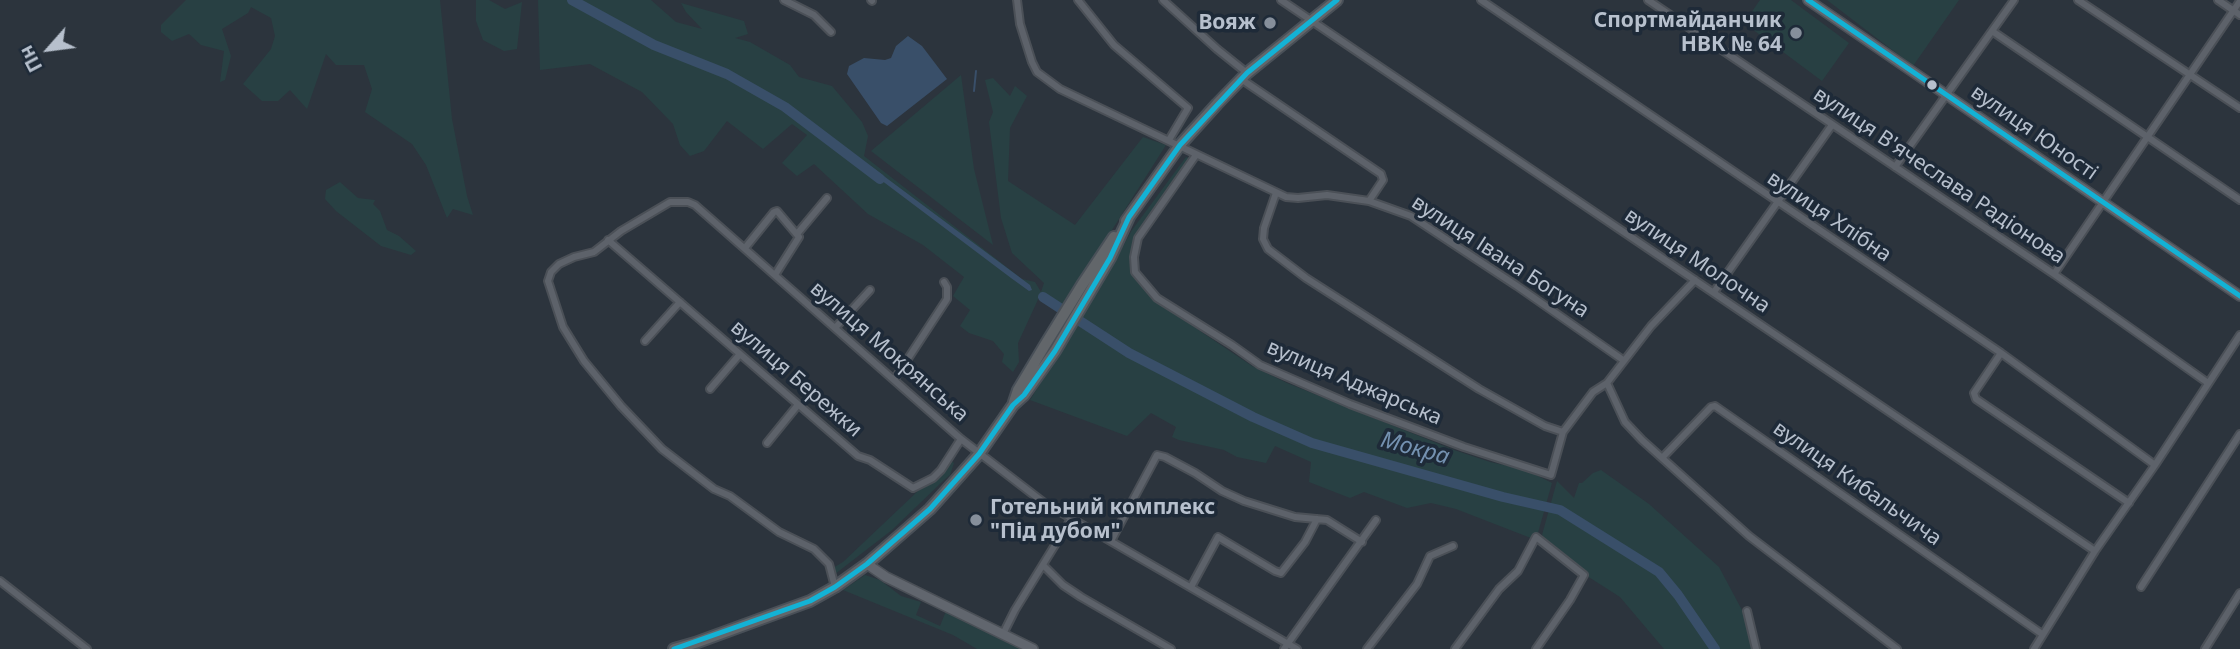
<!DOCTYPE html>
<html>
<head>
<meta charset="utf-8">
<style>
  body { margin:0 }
  #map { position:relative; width:2240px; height:649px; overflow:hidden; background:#2c343d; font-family:"Noto Sans",sans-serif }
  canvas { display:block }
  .north { position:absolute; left:14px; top:14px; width:70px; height:70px; -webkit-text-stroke:5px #1e2a38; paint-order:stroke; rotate:242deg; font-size:19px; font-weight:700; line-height:28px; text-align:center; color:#b7c0cd }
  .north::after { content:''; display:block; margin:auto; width:24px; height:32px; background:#b7c0cd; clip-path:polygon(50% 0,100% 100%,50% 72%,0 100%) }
</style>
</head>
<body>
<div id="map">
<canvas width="2240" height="649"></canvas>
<div class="north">Пн</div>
</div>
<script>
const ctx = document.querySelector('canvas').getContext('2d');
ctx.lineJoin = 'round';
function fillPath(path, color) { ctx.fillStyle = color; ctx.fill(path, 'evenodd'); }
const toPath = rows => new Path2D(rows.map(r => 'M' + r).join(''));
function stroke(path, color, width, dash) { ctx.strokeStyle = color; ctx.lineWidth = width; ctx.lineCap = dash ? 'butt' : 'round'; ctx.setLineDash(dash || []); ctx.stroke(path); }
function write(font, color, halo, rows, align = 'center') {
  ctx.font = font + ' "Noto Sans",sans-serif'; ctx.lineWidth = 7; ctx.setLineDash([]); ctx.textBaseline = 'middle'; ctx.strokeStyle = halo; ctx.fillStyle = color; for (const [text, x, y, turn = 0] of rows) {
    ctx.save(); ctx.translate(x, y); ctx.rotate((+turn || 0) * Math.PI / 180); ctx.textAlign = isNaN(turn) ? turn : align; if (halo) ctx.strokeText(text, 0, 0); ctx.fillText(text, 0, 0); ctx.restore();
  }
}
const green = toPath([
  [186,0,440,0,452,119,467,196,473,215,453,209,447,218,426,165,412,144,365,112,372,89,364,65,336,65,326,54,307,109,290,90,278,101,262,101,243,84,271,49,275,36,271,18,251,7,248,13,222,29,231,56,225,80,220,82,224,51,201,45,189,34,172,41,161,32,161,25],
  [476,0,489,0,505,9,522,2,517,49,504,51,483,40,476,21],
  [538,0,651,0,676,22,702,29,686,12,681,3,744,21,748,34,735,38,750,42,790,65,799,77,832,86,862,122,868,136,864,156,1022,279,1035,282,1041,292,1044,283,1012,253,1001,218,989,122,993,112,985,80,993,78,1010,96,1015,86,1027,96,1010,128,1008,181,1075,225,1143,137,1166,145,1063,307,1041,293,1018,343,1019,362,1013,372,1002,362,1004,354,993,341,969,333,960,326,970,310,953,296,964,277,923,245,868,214,814,164,797,176,782,163,807,135,792,124,763,149,727,121,704,151,690,156,680,145,673,124,642,92,590,64,540,70],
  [1760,0,1791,0,1849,43,1822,81,1744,23],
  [1827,0,1959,0,1913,66],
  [961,75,974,169,993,245,871,151],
  [1186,157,1189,158,1135,238,1130,269,1151,298,1252,366,1287,383,1454,450,1490,462,1526,470,1552,483,1536,540,1456,509,1431,503,1407,508,1364,492,1350,498,1309,482,1311,462,1275,446,1266,463,1237,457,1224,450,1179,440,1172,437,1176,427,1151,413,1127,436,1030,400,1096,294,1132,230],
  [340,182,358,198,375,200,373,204,380,211,387,230,399,236,416,251,411,255,381,246,336,211,325,199,326,190],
  [949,459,954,463,950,475,943,481,892,530,835,574,833,568,843,562,938,472],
  [1601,470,1649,504,1719,567,1743,612,1757,649,1664,649,1620,597,1573,567,1551,547,1542,535,1557,481,1574,498,1579,483,1582,483,1593,473],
  [865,575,880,580,901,596,921,602,916,615,940,626,946,611,952,612,1022,649,977,649,953,635,843,590]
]);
const water = toPath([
  [908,36,922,46,947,79,887,126,881,123,847,74,849,66,864,58,885,60,891,58,896,46],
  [869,165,1030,285,1032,290,1029,291,1011,278,869,171]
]);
const stream = toPath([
  [974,91,976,71]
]);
const river = toPath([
  [572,0,654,45,727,74,785,107,880,179],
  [1043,297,1129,353,1253,417,1312,443,1503,497,1560,510,1659,572,1678,595,1715,649]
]);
const street = toPath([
  [784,0,814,15,831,32],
  [871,0,872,1],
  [1017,0,1020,24,1032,62,1037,72,1060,89,1286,197,1298,198,1327,195,1369,201,1411,216,1517,286,1623,360],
  [1078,0,1114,45,1188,108,1169,140],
  [1163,0,1217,49,1247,73],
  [1281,0,2095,551],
  [1481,0,2001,353,2155,465],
  [1648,0,2054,274,2208,383],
  [2078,0,2240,108],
  [2218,0,2240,15],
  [1992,31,2240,200],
  [1241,79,1381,174,1383,180,1369,201],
  [1196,155,1138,238,1134,257,1135,272,1157,298,1232,345,1260,365,1350,404,1464,447,1551,475,1563,432,1593,392,1607,383,1651,326,1695,280],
  [1895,167,2014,0],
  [1276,193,1264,228,1263,239,1268,249,1306,278,1479,389,1545,426,1563,432],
  [797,234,827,198],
  [608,240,858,456,870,460,913,488,933,478,941,470,961,439],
  [745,248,774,212,777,211,799,237,775,275],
  [2054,274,2240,1],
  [1714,292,1832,125],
  [835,328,870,290],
  [645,341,680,302],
  [2001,353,1974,393,1976,399,2129,503],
  [894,380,947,299,947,287,944,282],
  [1607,383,1625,422,1642,440,1749,536,1897,649],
  [710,389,740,354],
  [767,443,797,406],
  [1662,458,1711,407,1715,406,2042,634],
  [1111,541,1157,455,1165,457,1195,473,1222,491,1244,501,1295,517,1327,520,1362,542],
  [1043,565,1063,585,1081,597,1171,649],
  [0,581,87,649],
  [835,587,829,564,814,549,779,532,730,496,714,489,662,449,621,406,584,361,563,327,548,281,551,272,559,264,574,257,594,252,621,231,670,202,688,202,695,205,961,439,1043,502,1297,649],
  [1191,587,1218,537,1275,571,1281,573,1305,542,1317,519],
  [2141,587,2240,434],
  [1747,611,1756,649],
  [1003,634,1015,610,1071,519],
  [1284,649,1376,520],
  [1367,649,1417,584,1430,556,1453,546],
  [1455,649,1499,589,1518,571,1536,537,1584,575,1570,600,1536,649],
  [2034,649,2095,551,2155,465,2240,335],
  [2205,649,2240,593]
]);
const secondary = toPath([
  [1808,0,2240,296],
  [867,564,886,577,1033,649]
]);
const highway = toPath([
  [1126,221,1180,145,1217,104,1247,73,1337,0],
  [1014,402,1018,390,1045,345,1082,285,1114,237],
  [674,649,695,643,810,601,835,587,867,564,930,509,979,454,1013,405,1024,395,1055,351,1110,258,1129,217]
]);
const bus1 = toPath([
  [1808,0,2240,296],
  [674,649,810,601,835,587,867,564,930,509,979,454,1013,405,1024,395,1055,351,1110,258,1129,217,1180,145,1247,73,1337,0]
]);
const markers = [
  [1270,23,7,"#868f9b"],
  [1796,33,7,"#868f9b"],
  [1932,85,6,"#b7c0cd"],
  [976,520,7,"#868f9b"]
];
const poiNames = [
  ["Спортмайданчик",1782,21],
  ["НВК № 64",1782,45],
  ["Вояж",1256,23],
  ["Готельний комплекс",990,508,"left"],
  ["\"Під дубом\"",990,532,"left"]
];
const streetNames = [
  ["вулиця Юності",2034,133,35],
  ["вулиця В'ячеслава Радіонова",1939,176,34],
  ["вулиця Хлібна",1829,217,34],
  ["вулиця Івана Богуна",1500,257,33],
  ["вулиця Молочна",1697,261,34],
  ["вулиця Мокрянська",889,352,41],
  ["вулиця Бережки",796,379,41],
  ["вулиця Аджарська",1354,383,23],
  ["вулиця Кибальчича",1857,484,35]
];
const waterNames = [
  ["Мокра",1415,449,15]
];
fillPath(green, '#284043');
fillPath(water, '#394f69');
stroke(stream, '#394f69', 2);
stroke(river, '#394f69', 10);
stroke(street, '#4b5057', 10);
stroke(secondary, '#4b5057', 12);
stroke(highway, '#495058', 14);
stroke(street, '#5d626a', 6);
stroke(secondary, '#61666e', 9);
stroke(highway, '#62666a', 10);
stroke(bus1, '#13b2d5', 5);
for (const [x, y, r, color] of markers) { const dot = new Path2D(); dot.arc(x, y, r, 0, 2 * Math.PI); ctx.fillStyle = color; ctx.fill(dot); stroke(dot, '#1e2a38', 2.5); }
write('bold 21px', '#b7c0cd', '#1e2a38', poiNames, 'right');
write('21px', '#b7c0cd', '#1e2a38', streetNames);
write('italic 23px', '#7592b1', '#1e2a38', waterNames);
</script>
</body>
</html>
